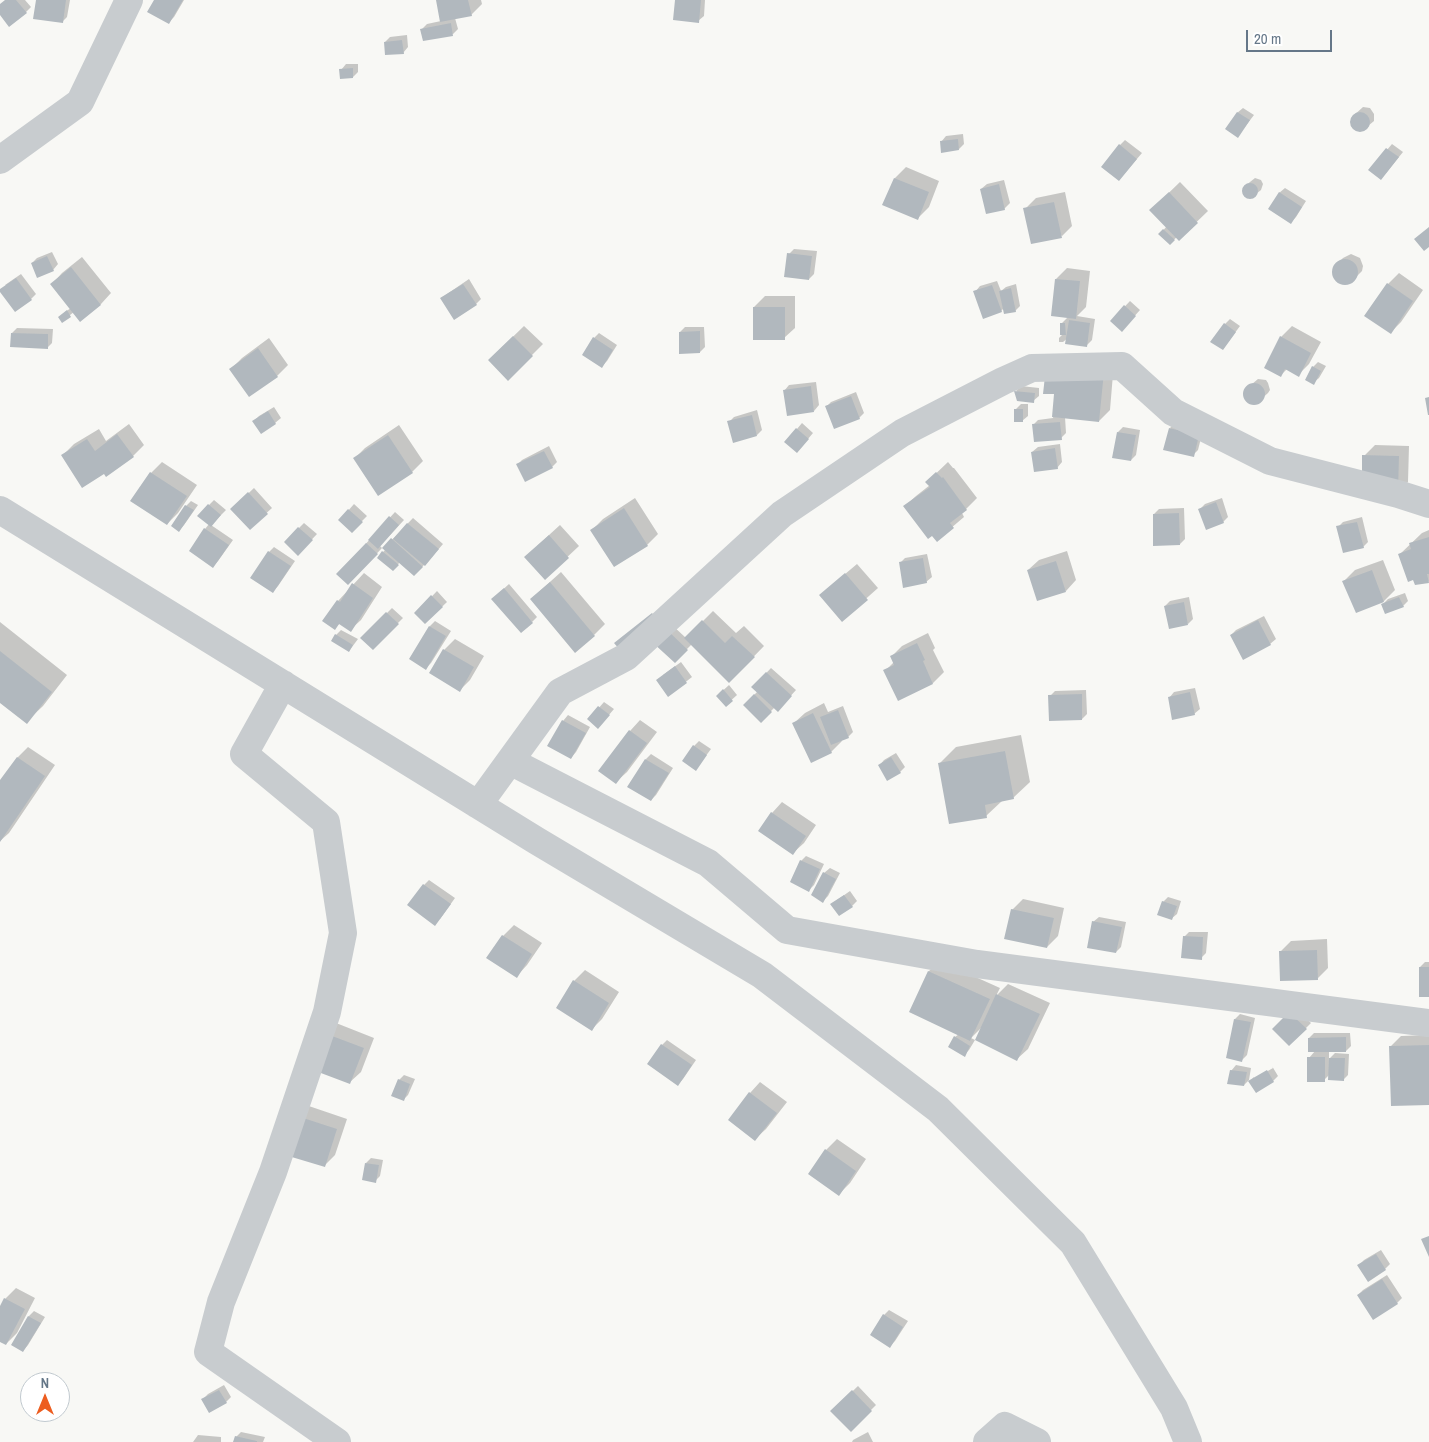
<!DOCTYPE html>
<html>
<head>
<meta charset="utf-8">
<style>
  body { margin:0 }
  #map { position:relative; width:1429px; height:1442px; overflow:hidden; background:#f8f8f5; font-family:"Archivo Narrow",sans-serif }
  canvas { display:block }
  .north { position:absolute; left:20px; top:1372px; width:50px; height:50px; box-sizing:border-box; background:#fff; border:1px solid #c1c9cf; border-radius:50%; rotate:0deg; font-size:14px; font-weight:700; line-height:20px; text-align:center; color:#657788 }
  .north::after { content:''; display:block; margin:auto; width:18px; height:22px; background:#ed5d20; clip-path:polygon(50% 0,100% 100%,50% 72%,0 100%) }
  .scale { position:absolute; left:1246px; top:30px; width:86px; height:22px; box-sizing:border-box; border:2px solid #657788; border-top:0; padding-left:6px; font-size:15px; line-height:18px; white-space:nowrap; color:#657788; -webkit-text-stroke:4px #fff; paint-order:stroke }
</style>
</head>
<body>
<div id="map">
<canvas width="1429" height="1442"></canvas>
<div class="north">N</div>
<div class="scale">20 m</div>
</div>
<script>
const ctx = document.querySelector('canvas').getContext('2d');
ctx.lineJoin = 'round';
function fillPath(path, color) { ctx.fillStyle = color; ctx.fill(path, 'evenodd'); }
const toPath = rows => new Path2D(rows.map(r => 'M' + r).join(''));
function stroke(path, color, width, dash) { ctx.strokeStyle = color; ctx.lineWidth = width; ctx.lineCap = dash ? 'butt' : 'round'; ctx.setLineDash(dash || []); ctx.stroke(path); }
const shadow = toPath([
  [6,0,25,0,31,7,26,12,0,13,0,5],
  [37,0,70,0,67,17,62,22],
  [155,0,184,0,174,17,169,22],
  [437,0,481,0,482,4,471,15,455,18,458,29,453,34,422,29,427,24,441,21],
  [676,0,705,0,704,16,698,21],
  [407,35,408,47,403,53,385,42,390,37],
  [346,64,358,64,358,72,353,77,341,70],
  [1363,107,1370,108,1374,114,1374,121,1362,131,1355,130,1351,124,1352,117],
  [1243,108,1254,115,1238,136,1237,113],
  [963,134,964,144,959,149,941,142,946,136],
  [1125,140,1142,153,1119,180,1120,145],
  [1392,144,1403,152,1386,173,1370,170],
  [906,167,939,181,929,207,918,218,884,205,895,178],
  [1255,178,1261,180,1263,184,1261,190,1251,198,1246,196,1243,192,1245,186],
  [1004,180,1010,203,1004,209,981,189,987,184],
  [1180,182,1208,211,1179,239,1177,237,1170,243,1160,234,1167,226,1151,210],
  [1285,188,1306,201,1296,217,1291,222,1279,193],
  [1065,192,1072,226,1062,236,1025,209,1036,198],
  [794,249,817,251,814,274,809,279,789,254],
  [52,252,58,264,53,270,32,263,37,258],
  [1351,254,1360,258,1363,266,1362,271,1353,280,1345,284,1337,280,1333,271,1334,267,1343,258],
  [82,257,111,293,101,304,81,320,74,312,62,321,65,312,71,308,52,284,62,273],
  [1067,268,1090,271,1086,307,1077,316,1095,319,1092,340,1086,346,1068,338,1063,342,1059,342,1059,338,1063,334,1061,324,1068,317,1056,279],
  [1399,273,1423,290,1401,322,1391,332,1388,284],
  [21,274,36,294,31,299,5,285],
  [469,279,481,299,476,304,442,299,447,294],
  [997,281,1001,291,1006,287,1016,284,1020,306,1015,311,1004,308,1001,311,975,292,980,286],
  [765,296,795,296,795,328,784,338,754,307],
  [1130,301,1140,310,1122,330,1111,321],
  [1230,319,1240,326,1223,349,1225,324],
  [524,326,543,344,508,379,489,360],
  [1292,326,1321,342,1309,364,1298,375,1287,369,1281,375,1281,337],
  [685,327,704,327,705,347,700,352,680,332],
  [17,328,53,329,52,343,47,348,12,333],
  [599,333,617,345,607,361,602,366,594,338],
  [269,338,288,365,277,376,250,395,231,369,242,358],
  [1114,362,1110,410,1099,421,1065,417,1066,433,1061,438,1033,425,1038,420,1053,418,1056,393],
  [1318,362,1326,366,1319,378,1313,383,1313,367],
  [1258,379,1266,380,1268,383,1270,390,1268,393,1257,403,1250,402,1245,396,1246,389],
  [816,382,819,405,814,411,784,391,789,385],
  [1021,386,1039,388,1039,396,1033,401,1016,391],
  [856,392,864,413,859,418,826,407,831,402],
  [1021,404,1028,404,1028,416,1022,421,1016,409],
  [274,407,281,418,275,423,254,421,259,416],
  [757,410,762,430,757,435,729,422,734,417],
  [802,423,813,433,797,452,786,442],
  [1175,423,1203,430,1198,450,1193,455,1170,428],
  [129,424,144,445,133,456,106,475,104,472,63,455,74,444,99,429,106,441],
  [399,425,423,461,412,472,355,458,365,448],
  [1123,427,1140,430,1136,455,1131,460,1118,432],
  [1060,444,1062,462,1057,468,1032,452,1038,447],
  [1375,445,1409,446,1408,482,1398,493,1364,456],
  [549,446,557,462,552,467,517,465,522,460],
  [162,462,197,485,178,513,167,524,151,473],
  [948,462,953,468,954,468,977,498,962,513,964,517,937,540,905,506,916,496,930,485,927,482],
  [254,488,272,508,250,528,232,509],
  [635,498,658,534,647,545,592,530,603,519],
  [1222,498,1228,517,1223,522,1200,509,1205,504],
  [214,500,226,510,211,525,233,540,218,561,213,566,205,529,209,524,209,505],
  [191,501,198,505,184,525,179,530,173,526,186,506],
  [354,504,367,516,352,531,340,520],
  [1184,508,1185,539,1180,544,1154,514,1159,509],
  [395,512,404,520,380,546,382,548,348,584,338,574],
  [1362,517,1368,542,1363,547,1338,527,1343,522],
  [413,518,443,544,430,559,414,575,400,562,393,570,378,557,385,550,384,548],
  [304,523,317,534,298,554,285,542],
  [560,525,579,546,545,578,537,546],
  [1429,530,1429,582,1399,555,1422,533],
  [274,547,295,561,278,586,273,591,269,552],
  [1067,551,1076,580,1066,591,1028,570,1039,560],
  [927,554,932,577,926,582,900,563,905,558],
  [1383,560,1395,590,1384,601,1356,611,1344,581,1355,570],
  [857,564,878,588,842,620,832,585],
  [561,572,605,624,594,635,531,599],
  [364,573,382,587,361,620,350,630,340,623,335,628,324,621,338,601],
  [509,584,537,617,532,622,498,594],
  [437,591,447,602,426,622,416,613],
  [1405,593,1408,601,1403,606,1383,604,1388,599],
  [1189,597,1193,619,1188,624,1165,606,1170,601],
  [392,608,403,618,373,648,362,638],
  [713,611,736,633,744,626,764,646,729,682,692,644,675,661,654,642,671,624,686,638],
  [1264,616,1276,639,1270,644,1231,635,1236,630],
  [435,621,451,631,431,663,426,668,430,626],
  [0,622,67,675,43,706,26,722,0,701],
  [341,630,358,639,349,651,336,635],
  [928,633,935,648,933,650,944,672,933,683,898,699,885,671,894,662,891,657,902,646],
  [455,639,484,656,470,680,460,690,444,650],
  [681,662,692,677,669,695,663,675],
  [771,668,796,690,778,710,775,707,761,721,744,705,758,691,753,687],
  [729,685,737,695,726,705,717,696],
  [1195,688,1200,709,1194,714,1169,698,1174,692],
  [1086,690,1087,714,1082,719,1050,696,1055,691],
  [604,702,614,709,603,722,589,719],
  [824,703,828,712,843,706,853,732,848,737,841,740,842,741,831,752,794,723,805,713],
  [568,715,590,727,576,752,571,758,563,721],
  [640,720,657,732,627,772,616,782,630,731],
  [1021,735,1030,782,1013,798,1003,800,986,816,940,763,956,747],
  [699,741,711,749,696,769,694,746],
  [28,747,55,765,9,833,0,841,0,783,18,757],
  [896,753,905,767,900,772,879,766,884,760],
  [651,754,673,768,656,795,651,800,646,759],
  [782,802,816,825,804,843,793,853,772,813],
  [806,856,824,864,814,885,809,890,801,861],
  [830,868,840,873,828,896,823,901,812,895,824,873],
  [429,880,455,898,440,919,424,885],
  [850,891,857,901,852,906,837,900],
  [1168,897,1181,901,1177,914,1171,919,1163,902],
  [1023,899,1064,908,1058,936,1047,947,1012,910],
  [1099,917,1126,922,1121,947,1116,952,1093,922],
  [514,925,542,943,527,965,517,976,503,936],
  [1189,932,1208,932,1206,953,1201,958,1184,937],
  [1327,939,1328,968,1317,979,1280,952,1291,941],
  [940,961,1000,988,996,996,1008,984,1050,1003,1028,1049,1017,1059,982,1027,971,1038,975,1040,969,1050,964,1055,955,1037,959,1034,910,1012,929,971],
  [1425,962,1429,962,1429,995,1420,967],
  [585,970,619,992,602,1019,591,1030,574,981],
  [1295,1008,1311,1023,1289,1045],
  [1240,1014,1255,1018,1247,1055,1242,1060,1235,1019],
  [331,1021,374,1038,361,1072,350,1082,307,1066],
  [1314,1033,1350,1033,1351,1046,1346,1051,1329,1051,1329,1059,1335,1053,1349,1054,1348,1075,1343,1080,1329,1075,1324,1080,1309,1058,1315,1051,1309,1038],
  [1429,1035,1429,1103,1390,1047,1401,1036],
  [667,1040,696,1060,683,1079,678,1084,662,1045],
  [1236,1065,1251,1068,1249,1080,1244,1085,1231,1071],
  [1272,1066,1278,1076,1273,1081,1250,1081,1254,1077,1254,1079,1273,1068],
  [404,1075,415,1079,408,1095,403,1100,399,1080],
  [760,1082,787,1102,766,1129,755,1139,750,1093],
  [300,1103,347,1119,335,1155,324,1166,277,1151],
  [837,1139,866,1159,850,1183,839,1194,826,1150],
  [371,1158,383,1160,380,1176,375,1181,366,1163],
  [1381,1250,1390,1264,1385,1269,1359,1265,1364,1260],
  [1387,1275,1402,1298,1397,1303,1373,1318,1358,1295,1363,1290],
  [16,1288,35,1298,17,1333,6,1344,0,1341,0,1308,5,1299],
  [889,1310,908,1321,895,1341,890,1346,884,1315],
  [34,1311,45,1317,28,1345,23,1351,13,1344,29,1316],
  [224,1385,231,1397,226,1402,203,1399,208,1394],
  [858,1386,876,1405,851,1430,832,1411],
  [241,1432,265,1437,263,1442,235,1442,236,1437],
  [868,1432,873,1442,852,1442,853,1440],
  [198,1435,221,1437,221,1442,193,1442]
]);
const building = toPath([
  [5,0,16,0,27,13,9,27,0,15,0,4],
  [36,0,66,0,63,23,33,19],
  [154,0,183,0,169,24,147,12],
  [436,0,468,0,472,16,440,22],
  [675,0,701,0,699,23,673,20],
  [451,23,453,36,423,41,420,29],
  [402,40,404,54,385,55,384,42],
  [353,68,353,78,340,79,339,69],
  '1350 122a10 10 0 1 1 20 0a10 10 0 1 1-20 0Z',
  [1237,112,1250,120,1238,138,1225,129],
  [958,139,959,150,941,153,940,141],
  [1119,144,1137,159,1119,181,1101,167],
  [1386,148,1399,157,1381,180,1368,170],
  [894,178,929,192,918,220,882,205],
  '1242 191a8 8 0 1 1 16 0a8 8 0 1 1-16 0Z',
  [999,184,1005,210,986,214,980,189],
  [1169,192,1198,223,1179,241,1149,210],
  [1279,192,1302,207,1291,224,1268,209],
  [1054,202,1062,238,1031,244,1023,208],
  [1429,227,1429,247,1424,251,1414,239],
  [1163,229,1175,240,1170,245,1158,234],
  [787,253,812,256,809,280,784,277],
  [47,256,54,271,37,278,31,263],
  '1332 272a13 13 0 1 1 26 0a13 13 0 1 1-26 0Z',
  [71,267,101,305,80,322,50,284],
  [16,278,32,300,15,312,0,292,0,289],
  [1055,279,1080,281,1076,319,1051,316],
  [1387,283,1413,301,1391,334,1364,316],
  [463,284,477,305,454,320,440,298],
  [992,285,1002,312,983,319,973,291],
  [1011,288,1016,312,1004,314,999,291],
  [1124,305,1136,316,1122,332,1110,321],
  [753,307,785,307,785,340,753,340],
  [67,310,71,317,62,323,58,317],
  [1069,320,1090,323,1087,347,1065,344],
  [1060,323,1065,323,1066,335,1060,335],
  [1224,323,1236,332,1223,350,1210,342],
  [700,331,700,353,679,354,679,332],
  [11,333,48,334,48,349,10,347],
  [513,336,533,356,508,381,488,360],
  [1280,336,1311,353,1299,377,1285,369,1281,377,1264,368],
  [593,337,613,350,602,368,582,355],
  [258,348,278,377,249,397,229,369],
  [1312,366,1321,371,1314,385,1305,380],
  [1104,372,1099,422,1052,417,1054,394,1043,394,1045,376],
  '1243 394a11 11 0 1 1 22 0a11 11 0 1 1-22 0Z',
  [811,386,814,412,787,416,783,390],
  [1014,391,1035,393,1034,403,1017,401],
  [851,396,860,419,834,429,825,406],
  [1429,397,1429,415,1428,415,1425,398],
  [1014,409,1023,409,1023,422,1014,422],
  [268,411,276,424,261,434,252,421],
  [752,415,757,436,733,443,727,421],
  [1060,422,1062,440,1034,442,1032,424],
  [796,428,809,439,797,453,784,442],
  [1169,428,1199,435,1194,457,1163,450],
  [1117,432,1136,435,1131,461,1112,458],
  [117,434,134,457,106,477,104,474,82,488,61,455,87,439,95,451],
  [388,435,413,473,378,496,353,458],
  [1055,448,1058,469,1034,472,1031,452],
  [544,451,553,468,525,482,516,464],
  [1362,455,1399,456,1398,494,1362,493],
  [150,472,187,496,167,525,130,501],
  [936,472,942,478,943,477,967,510,950,523,954,528,937,542,932,536,928,539,903,506,930,487,925,482],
  [248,492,268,514,250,530,230,509],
  [1216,502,1224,523,1206,530,1198,509],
  [208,504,221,515,211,527,197,516],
  [185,505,194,510,179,532,171,526],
  [624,508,648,546,614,567,590,530],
  [348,509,363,522,352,533,338,520],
  [1179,513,1180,545,1153,546,1153,514],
  [389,516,399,525,378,549,368,540],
  [1357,522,1364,548,1343,553,1336,526],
  [407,523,439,549,425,566,393,539],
  [298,527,313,540,298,556,284,542],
  [204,528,229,545,213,568,189,551],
  [549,535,569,558,545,580,524,557],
  [1429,537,1429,574,1427,574,1429,583,1415,585,1413,580,1408,582,1398,554,1411,549,1409,543],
  [391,538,423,567,414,576,382,548],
  [366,543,378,554,348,585,336,574],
  [268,551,291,566,273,593,250,578],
  [382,551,399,565,393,571,377,558],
  [923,558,927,583,903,588,899,562],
  [1056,561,1066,592,1037,601,1027,570],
  [1372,570,1384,602,1356,613,1342,581],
  [845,573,868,600,842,622,819,595],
  [550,582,595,636,575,653,530,599],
  [352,583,373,598,351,632,339,624,335,630,322,621,337,600,340,602],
  [504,588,533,623,521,633,491,599],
  [431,595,443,607,425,624,414,613],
  [1399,597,1404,607,1385,614,1381,604],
  [1184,602,1188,625,1169,629,1164,606],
  [386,612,399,624,373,650,360,638],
  [652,613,663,627,626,657,614,643],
  [702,620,725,643,732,636,755,657,729,683,684,638],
  [1258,620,1271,645,1243,660,1230,635],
  [429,626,446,636,426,670,409,659],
  [666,629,688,650,675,663,652,642],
  [335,634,353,645,349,652,331,641],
  [917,643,925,660,923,661,933,684,898,701,883,670,894,665,890,656],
  [443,649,474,667,460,692,429,673],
  [0,651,52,692,27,724,0,703],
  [675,666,687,683,668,697,656,680],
  [766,672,792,696,778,712,751,687],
  [723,689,733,701,726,707,716,696],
  [1190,692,1195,715,1172,720,1168,697],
  [754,694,772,712,761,723,743,705],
  [1082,694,1082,720,1049,721,1048,695],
  [598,706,610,715,598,729,587,719],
  [838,710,849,738,831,745,820,717],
  [813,713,832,753,811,763,792,723],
  [562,720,586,733,571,759,547,746],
  [629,730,647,743,616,784,598,771],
  [693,745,707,755,696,771,682,761],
  [1005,751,1014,799,985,805,987,818,949,824,938,763],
  [17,757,45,776,0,842,0,780],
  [891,757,901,773,887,781,878,765],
  [645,759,669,773,651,801,627,787],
  [771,812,806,836,793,855,758,831],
  [800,860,820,869,809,892,790,882],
  [823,872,836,879,823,903,811,895],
  [423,884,451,904,435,926,407,905],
  [844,895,853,907,839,916,830,904],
  [1162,901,1177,906,1172,920,1157,915],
  [1011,909,1054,918,1047,948,1004,939],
  [1092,921,1122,927,1116,953,1087,948],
  [502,935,532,954,517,978,486,958],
  [1183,936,1203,937,1202,960,1181,958],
  [1317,950,1318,980,1280,981,1279,951],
  [1419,967,1429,967,1429,997,1419,997],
  [928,971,990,999,970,1041,909,1012],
  [573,980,609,1003,592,1031,556,1008],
  [996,994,1040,1014,1017,1061,975,1040],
  [1289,1012,1307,1029,1289,1046,1272,1029],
  [1234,1019,1251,1022,1242,1062,1226,1058],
  [319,1031,364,1048,350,1084,305,1067],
  [954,1036,970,1046,965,1057,948,1047],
  [1346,1037,1346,1052,1308,1052,1308,1038],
  [661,1044,692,1065,678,1086,647,1064],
  [1429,1045,1429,1105,1391,1106,1389,1046],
  [1307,1057,1325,1057,1325,1082,1307,1082],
  [1329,1058,1345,1058,1344,1081,1328,1080],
  [1230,1070,1247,1072,1244,1086,1227,1084],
  [1267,1070,1274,1082,1256,1093,1248,1081],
  [398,1079,410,1084,404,1101,391,1096],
  [749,1092,777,1113,755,1141,728,1120],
  [288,1113,337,1129,325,1167,275,1152],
  [825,1149,856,1171,839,1196,808,1174],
  [365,1163,379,1165,376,1183,362,1180],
  [1429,1236,1429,1257,1421,1239],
  [1376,1254,1386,1270,1368,1282,1357,1265],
  [1382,1279,1398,1304,1373,1320,1357,1295],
  [4,1298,25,1309,6,1345,0,1342,0,1306],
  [883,1314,903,1327,890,1348,870,1335],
  [28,1316,41,1323,23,1352,11,1345],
  [219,1390,227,1403,209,1413,201,1399],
  [852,1390,872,1411,851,1432,830,1411],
  [235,1436,257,1441,257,1442,233,1442]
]);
const minor = toPath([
  [0,160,80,102,129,0],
  [0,510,537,841,762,975,938,1109,1073,1243,1174,1408,1188,1442],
  [283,684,244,754,326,822,343,933,327,1012,273,1172,221,1302,208,1352,337,1442],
  [510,761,708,863,787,930,977,964,1429,1023],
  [478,805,560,692,626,657,782,514,902,433,1003,381,1032,368,1122,366,1173,412,1270,461,1398,494,1429,504],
  [987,1442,1005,1426,1037,1442]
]);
fillPath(shadow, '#0003');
fillPath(building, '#b1b8be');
stroke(minor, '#c8cccf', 28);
</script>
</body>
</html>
